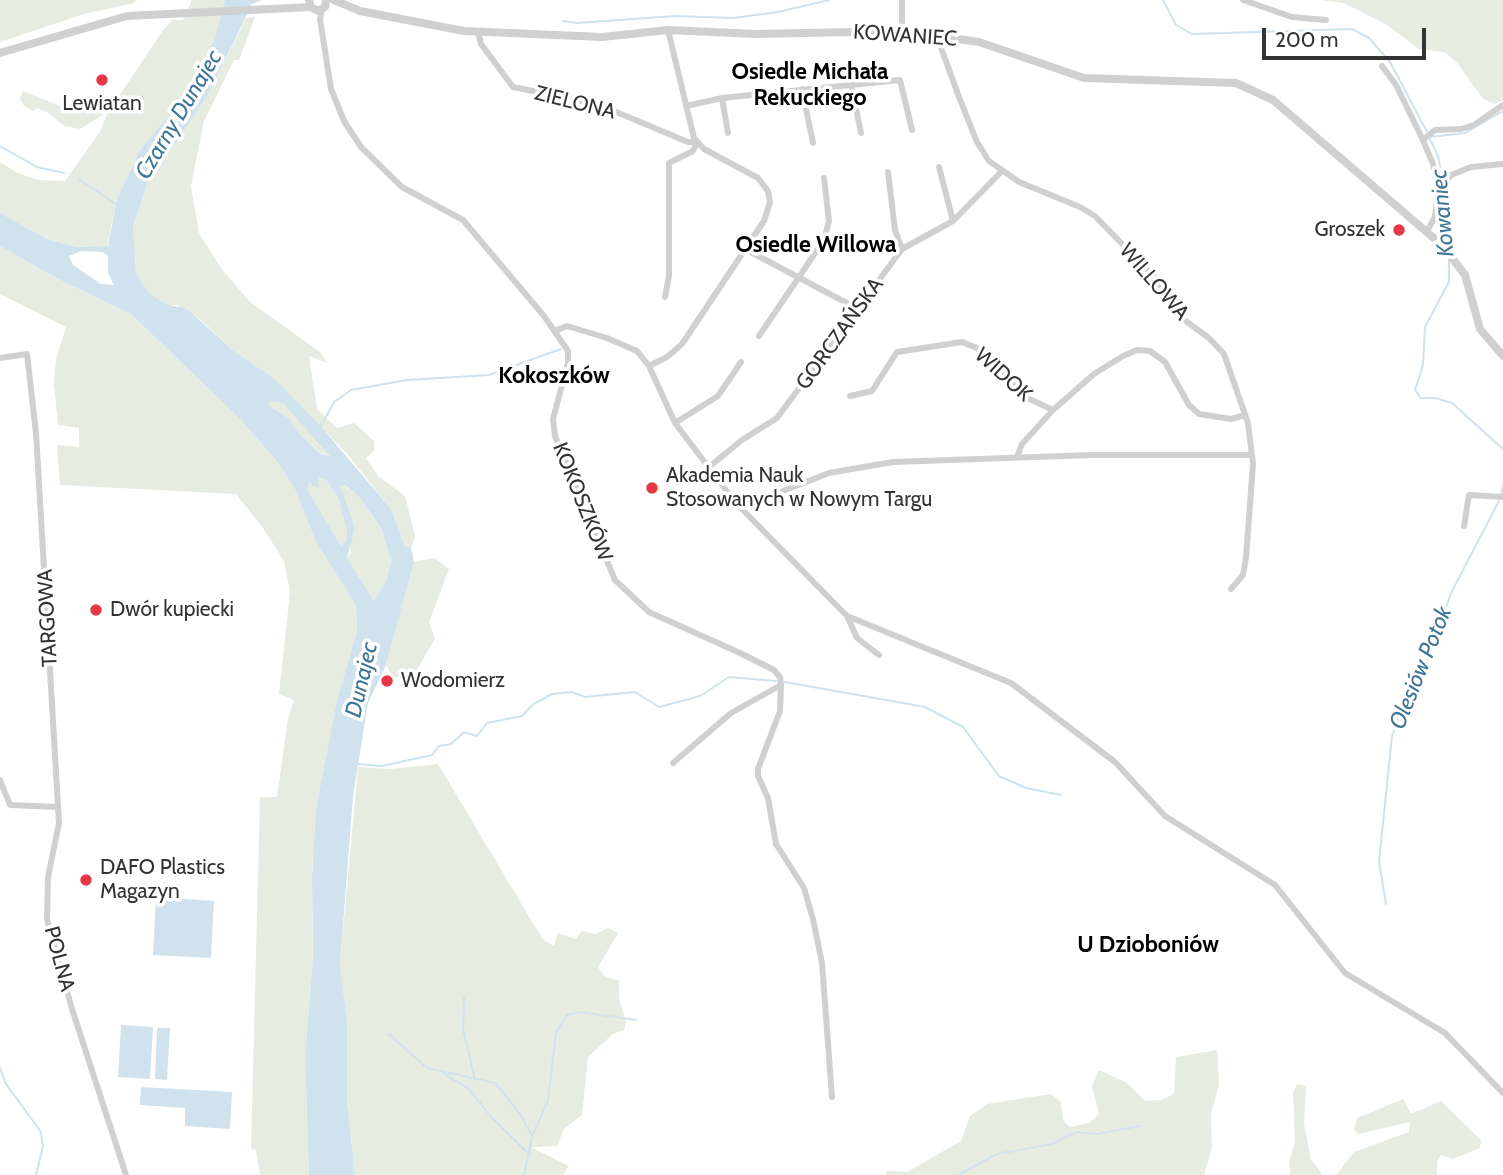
<!DOCTYPE html>
<html>
<head>
<meta charset="utf-8">
<style>
  body { margin:0 }
  #map { position:relative; width:1503px; height:1175px; overflow:hidden; background:#fff; font-family:Cabin,sans-serif }
  canvas { display:block }
  .scale { position:absolute; left:1262px; top:28px; width:164px; height:32px; box-sizing:border-box; border:4px solid #333; border-top:0; padding-left:9px; font-size:21px; line-height:24px; white-space:nowrap; color:#333; -webkit-text-stroke:5px #fff; paint-order:stroke }
</style>
</head>
<body>
<div id="map">
<canvas width="1503" height="1175"></canvas>
<div class="scale">200 m</div>
</div>
<script>
const ctx = document.querySelector('canvas').getContext('2d');
ctx.lineJoin = 'round';
function fillPath(path, color) { ctx.fillStyle = color; ctx.fill(path, 'evenodd'); }
const toPath = rows => new Path2D(rows.map(r => 'M' + r).join(''));
function stroke(path, color, width, dash) { ctx.strokeStyle = color; ctx.lineWidth = width; ctx.lineCap = dash ? 'butt' : 'round'; ctx.setLineDash(dash || []); ctx.stroke(path); }
function write(font, color, halo, rows, align = 'center') {
  ctx.font = font + ' Cabin,sans-serif'; ctx.lineWidth = 7; ctx.setLineDash([]); ctx.textBaseline = 'middle'; ctx.strokeStyle = halo; ctx.fillStyle = color; for (const [text, x, y, turn = 0] of rows) {
    ctx.save(); ctx.translate(x, y); ctx.rotate((+turn || 0) * Math.PI / 180); ctx.textAlign = isNaN(turn) ? turn : align; if (halo) ctx.strokeText(text, 0, 0); ctx.fillText(text, 0, 0); ctx.restore();
  }
}
const green = toPath([
  [0,0,136,0,135,3,84,14,0,42],
  [192,0,225,0,214,41,183,97,140,150,117,199,107,246,78,247,49,240,0,213,0,162,18,173,38,180,65,181,100,132,107,114,163,30,172,20,183,20],
  [1321,0,1503,0,1503,100,1495,104,1483,99,1457,63,1445,52,1419,49,1387,25,1344,3],
  [255,17,239,60,234,60,204,121,191,186,199,233,220,267,250,302,320,352,327,363,309,356,317,409,337,428,354,423,374,441,374,451,366,458,378,476,405,496,415,536,411,548,405,546,391,509,348,455,274,378,235,352,201,320,177,305,168,305,150,294,136,274,133,227,147,185,208,95,246,18],
  [23,91,60,106,73,105,76,109,104,114,80,129,65,126,47,112,37,108,33,111,24,106,20,99],
  [0,246,58,279,131,314,236,415,276,460,294,487,316,542,356,605,357,631,337,700,316,808,312,878,313,957,305,1057,309,1175,260,1175,256,1150,251,1149,260,797,277,797,288,719,294,700,279,694,290,592,284,561,263,528,236,494,60,485,57,445,79,447,79,428,58,425,54,384,56,359,66,327,0,294],
  [270,400,283,403,331,456,322,454,295,429,290,419,269,406],
  [318,477,326,480,339,499,347,531,346,541,341,546,307,489,311,481,318,487],
  [344,485,359,497,382,531,391,561,386,582,374,601,347,558,351,552,340,486],
  [434,558,449,569,429,622,435,639,415,673,393,678,386,665,414,562],
  [438,764,543,940,554,946,558,933,576,939,582,931,596,934,608,928,618,933,598,967,604,976,619,981,619,998,626,1022,624,1030,613,1034,588,1057,582,1115,564,1129,557,1146,531,1147,569,1166,563,1175,355,1175,347,1101,347,1021,340,964,358,767,390,769],
  [1217,1050,1219,1085,1211,1114,1212,1148,1204,1175,886,1175,886,1171,907,1172,961,1141,970,1116,987,1104,1051,1094,1061,1102,1063,1120,1070,1127,1089,1123,1099,1114,1092,1086,1099,1070,1127,1083,1145,1101,1161,1100,1174,1094,1176,1057],
  [1297,1084,1306,1086,1304,1123,1311,1160,1323,1175,1290,1175,1289,1162,1295,1142,1293,1093],
  [1403,1099,1411,1114,1441,1101,1481,1140,1480,1148,1453,1159,1441,1155,1437,1162,1437,1175,1336,1175,1354,1152,1409,1132,1410,1122,1358,1134,1354,1129,1357,1118]
]);
const water = toPath([
  [225,0,262,0,252,4,208,95,147,185,133,227,136,274,150,294,168,305,186,308,235,352,274,378,318,423,391,509,405,546,411,548,414,562,386,665,368,703,353,796,340,964,347,1021,347,1101,355,1175,309,1175,305,1057,313,957,312,878,316,808,337,700,357,631,356,605,316,542,294,487,276,460,236,415,131,314,58,279,0,246,0,213,49,240,78,247,108,246,117,199,140,150,183,97,214,41],
  [81,251,103,252,108,256,108,273,114,285,101,284,73,265,69,256],
  [270,401,283,403,330,456,321,454,295,429,290,419,269,406],
  [319,477,326,480,339,499,347,531,346,541,341,546,307,489,310,482,314,487,318,487],
  [345,485,359,497,382,530,391,561,386,582,374,601,347,558,355,528,340,486],
  [156,897,214,901,211,958,153,955],
  [121,1025,153,1027,150,1079,118,1077],
  [157,1028,170,1028,167,1080,155,1079],
  [141,1087,232,1092,230,1129,185,1126,185,1108,140,1105]
]);
const stream = toPath([
  [1163,0,1176,25,1192,34,1352,29,1369,38,1390,62,1427,132],
  [563,21,577,23,675,16,733,18,778,12,829,0],
  [1429,137,1438,156,1443,181],
  [1430,137,1465,133,1503,111],
  [0,146,37,167,64,173],
  [79,179,116,204],
  [1444,187,1447,244],
  [1449,260,1449,282,1425,327,1423,365,1415,390,1421,398,1435,398,1452,403,1503,449],
  [321,426,334,402,351,390,407,380,489,375,561,349],
  [1501,495,1503,485],
  [785,682,925,707,963,727,999,776,1026,788,1061,795],
  [357,764,382,766,432,755,439,746,451,744,464,732,477,736,487,723,522,716,532,705,552,694,572,692,585,697,635,692,659,707,700,696,729,677,776,681],
  [1386,904,1379,862,1392,736,1403,706,1425,666,1451,593,1499,501],
  [464,998,463,1029,475,1079],
  [389,1034,427,1068,495,1083,521,1115,532,1136],
  [0,1068,6,1084,41,1132,43,1146,36,1175],
  [443,1073,469,1089,492,1118,530,1155],
  [524,1175,532,1137,548,1100,556,1033,567,1015,579,1012,636,1020],
  [958,1175,997,1154,1052,1144,1076,1132,1097,1134,1139,1126]
]);
const minor = toPath([
  [1243,0,1292,17,1326,20],
  [322,10,320,19,331,89,344,121,361,147,402,187,463,220,544,316,568,351,568,363,553,419,555,436,615,580,649,612,740,653,774,670,780,677,781,685,731,713,673,763],
  [902,31,902,0],
  [478,32,481,44,513,87,597,104,688,142,697,142],
  [940,36,940,45,959,97,977,142,989,161,1019,182,1080,207,1095,216,1156,279,1183,319,1209,338,1224,354,1248,423,1253,464,1246,558,1243,575,1231,589],
  [1382,66,1396,85,1422,138,1433,164,1438,192],
  [851,84,861,133],
  [802,89,813,143],
  [722,98,728,133],
  [686,106,722,98,900,80,912,130],
  [1423,140,1435,130,1461,129,1474,125,1503,105],
  [939,167,953,221],
  [888,172,895,230,902,249],
  [1427,231,1435,217,1438,192,1451,175,1471,167,1503,164],
  [745,249,858,309],
  [665,297,669,276,669,163,693,151,697,142],
  [555,331,567,326,607,338,637,351,649,366,675,423,735,502,847,616,1011,683,1115,762,1165,816,1275,885,1345,973,1445,1033,1503,1093],
  [759,336,824,240,829,221,824,178],
  [0,358,27,354,36,433,59,823,48,877,47,919,72,1009,126,1175],
  [649,366,667,357,682,344,764,221,770,202,768,191,758,178,704,149,694,138,668,30],
  [850,396,872,391,897,352,962,342,977,348,1025,397,1053,410],
  [675,423,718,396,741,362],
  [1017,457,1022,444,1053,410,1094,374,1123,356,1137,350,1150,351,1165,362,1189,405,1199,414,1231,419,1245,415],
  [709,467,742,440,777,418,902,249,953,221,1001,172],
  [740,508,829,473,893,462,1092,455,1251,455],
  [1464,526,1469,495,1503,497],
  [847,616,857,638,879,655],
  [781,685,780,711,758,769,758,776,768,798,776,844,804,888,813,919,822,963,832,1097],
  [0,780,10,805,58,807]
]);
const tertiary = toPath([
  [309,0,311,7,318,11,325,7,326,0],
  [334,0,360,11,464,31,602,37,668,30,756,34,902,31,979,42,1084,78,1236,83,1273,100,1443,246,1465,275,1480,329,1503,356],
  [0,53,127,16,311,7]
]);
const markers = [
  [102,80,7,"#e63946"],
  [1399,230,7,"#e63946"],
  [652,488,7,"#e63946"],
  [96,610,7,"#e63946"],
  [387,681,7,"#e63946"],
  [86,880,7,"#e63946"]
];
const streetNames = [
  ["KOWANIEC",905,36,4],
  ["ZIELONA",575,103,14],
  ["WILLOWA",1154,282,49],
  ["GORCZAŃSKA",840,334,-54],
  ["WIDOK",1003,375,42],
  ["KOKOSZKÓW",582,502,68],
  ["TARGOWA",48,618,-93],
  ["POLNA",59,959,75]
];
const poiNames = [
  ["Lewiatan",102,104,"center"],
  ["Groszek",1385,230,"right"],
  ["Akademia Nauk",666,476],
  ["Stosowanych w Nowym Targu",666,500],
  ["Dwór kupiecki",110,610],
  ["Wodomierz",401,681],
  ["DAFO Plastics",100,868],
  ["Magazyn",100,892]
];
const neighbourhoodNames = [
  ["Osiedle Michała",810,72],
  ["Rekuckiego",810,98],
  ["Osiedle Willowa",816,245],
  ["Kokoszków",554,376],
  ["U Dzioboniów",1148,945]
];
const waterNames = [
  ["Czarny Dunajec",179,115,-59],
  ["Kowaniec",1443,213,-95],
  ["Olesiów Potok",1421,668,-68],
  ["Dunajec",362,680,-77]
];
fillPath(green, '#e6ecdf');
fillPath(water, '#cfe2ee');
stroke(stream, '#cfe2ee', 2);
stroke(minor, '#d0d0d0', 6);
stroke(tertiary, '#d0d0d0', 8);
for (const [x, y, r, color] of markers) { const dot = new Path2D(); dot.arc(x, y, r, 0, 2 * Math.PI); ctx.fillStyle = color; ctx.fill(dot); stroke(dot, '#fff', 2.5); }
write('21px', '#333', '#fff', streetNames);
write('21px', '#333', '#fff', poiNames, 'left');
write('bold 23px', '#000', '#fff', neighbourhoodNames);
write('italic 23px', '#3f7597', '#fff', waterNames);
</script>
</body>
</html>
